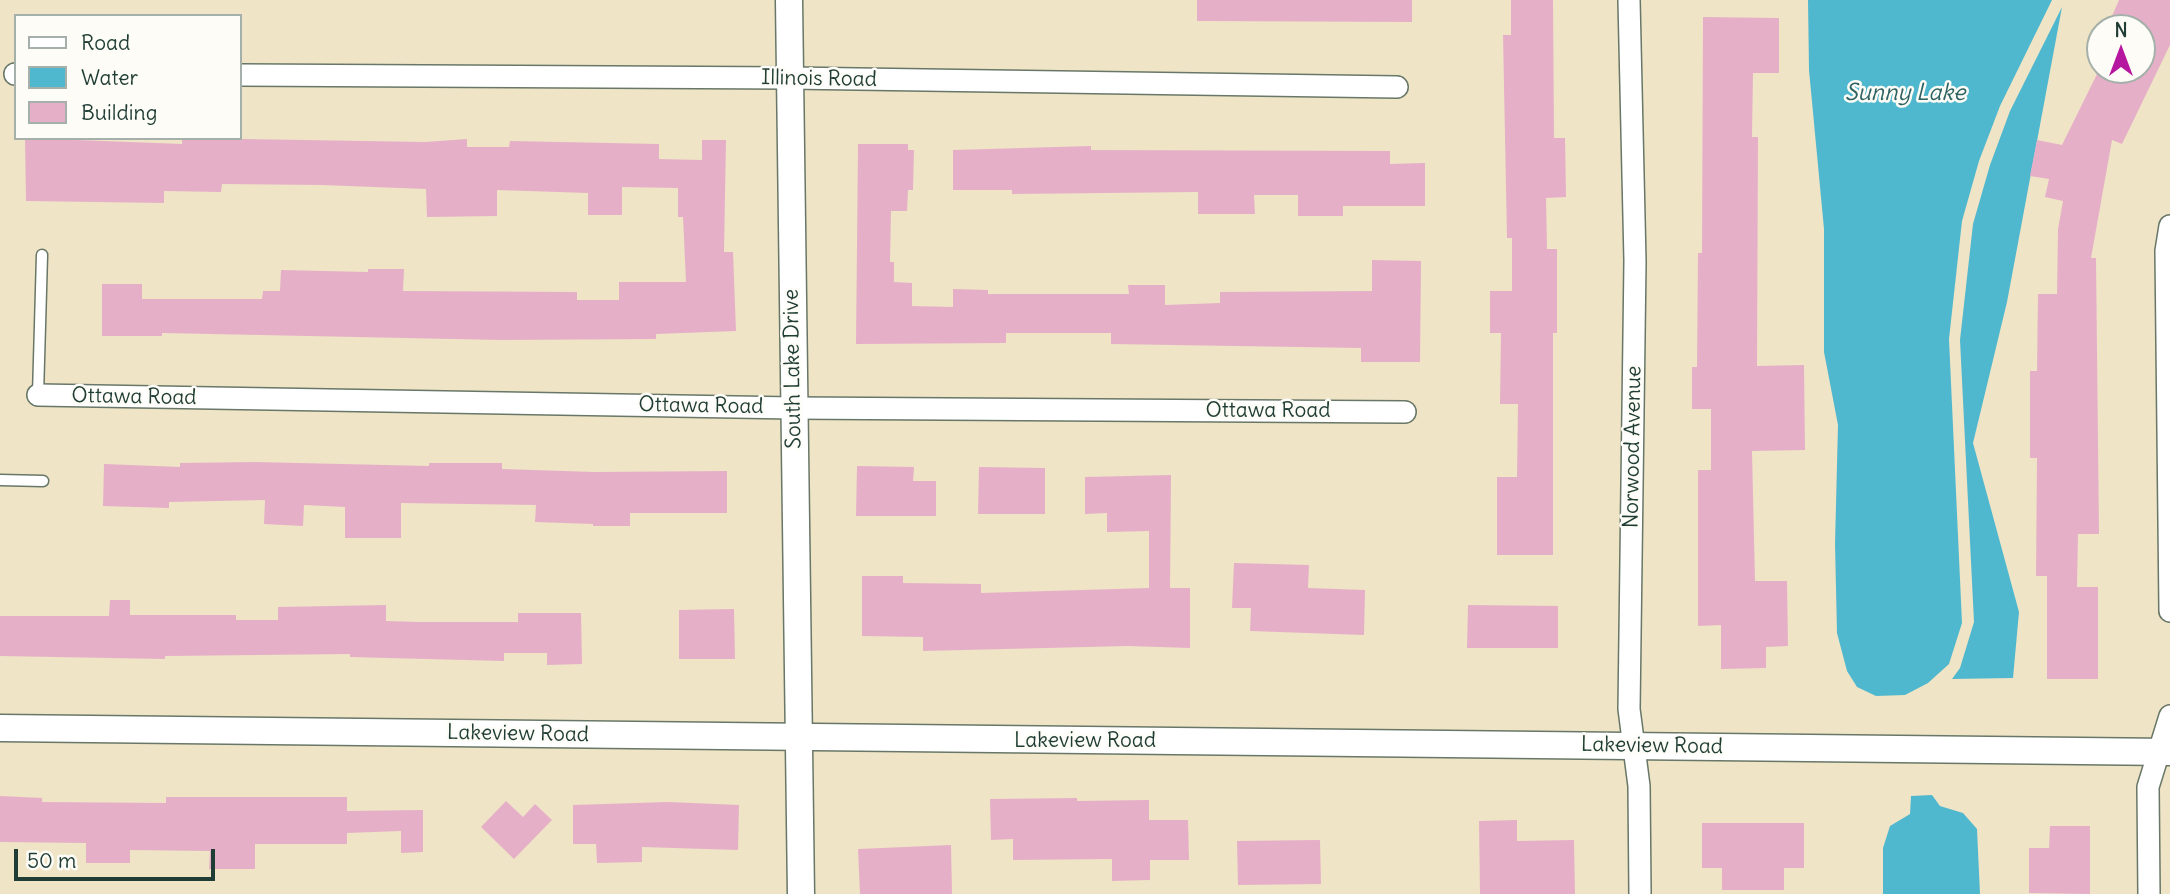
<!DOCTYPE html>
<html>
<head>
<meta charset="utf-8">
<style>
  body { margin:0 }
  #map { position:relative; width:2170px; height:894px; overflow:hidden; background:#efe4c6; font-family:Delius,sans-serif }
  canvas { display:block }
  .legend { position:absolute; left:14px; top:14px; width:228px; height:126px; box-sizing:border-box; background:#fdfcf7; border:2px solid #a4b0a9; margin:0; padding:9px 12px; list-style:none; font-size:21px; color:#1f3d34 }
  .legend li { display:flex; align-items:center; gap:14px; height:35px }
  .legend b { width:35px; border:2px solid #a4b0a9 }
  .north { position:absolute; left:2086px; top:14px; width:70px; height:70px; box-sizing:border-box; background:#fdfcf7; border:2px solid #a4b0a9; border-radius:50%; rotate:0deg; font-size:19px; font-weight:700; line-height:28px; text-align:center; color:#1f3d34 }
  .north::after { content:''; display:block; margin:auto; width:24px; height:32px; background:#b5179e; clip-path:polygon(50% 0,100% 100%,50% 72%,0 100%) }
  .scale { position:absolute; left:14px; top:849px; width:201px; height:32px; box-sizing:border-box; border:4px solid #1f3d34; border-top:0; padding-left:9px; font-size:21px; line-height:24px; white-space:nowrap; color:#1f3d34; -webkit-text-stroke:5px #fdfcf7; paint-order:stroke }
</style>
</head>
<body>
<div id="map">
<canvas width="2170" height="894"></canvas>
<ul class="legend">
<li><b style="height:9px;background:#fff"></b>Road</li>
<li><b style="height:19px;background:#50b8ce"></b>Water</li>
<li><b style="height:19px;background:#e6afc8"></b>Building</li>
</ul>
<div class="north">N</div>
<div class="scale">50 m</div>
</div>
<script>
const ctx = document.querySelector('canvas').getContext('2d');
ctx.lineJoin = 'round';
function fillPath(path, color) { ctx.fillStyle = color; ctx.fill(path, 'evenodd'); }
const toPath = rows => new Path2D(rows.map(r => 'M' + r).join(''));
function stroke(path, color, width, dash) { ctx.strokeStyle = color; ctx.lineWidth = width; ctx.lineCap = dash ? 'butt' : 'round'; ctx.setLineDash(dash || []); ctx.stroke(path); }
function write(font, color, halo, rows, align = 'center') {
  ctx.font = font + ' Delius,sans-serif'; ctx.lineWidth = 5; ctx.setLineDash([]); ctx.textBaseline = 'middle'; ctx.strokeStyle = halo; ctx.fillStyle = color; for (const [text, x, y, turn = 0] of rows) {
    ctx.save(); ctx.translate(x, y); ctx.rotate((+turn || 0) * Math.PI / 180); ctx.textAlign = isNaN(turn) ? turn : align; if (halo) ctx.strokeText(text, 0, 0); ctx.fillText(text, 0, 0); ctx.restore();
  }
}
const water = toPath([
  [1808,0,2052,0,2000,106,1979,161,1962,221,1949,339,1962,623,1949,664,1928,683,1905,695,1876,696,1857,687,1847,671,1837,633,1835,544,1838,425,1824,352,1824,229,1809,70],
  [2062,7,2007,302,1973,443,2019,612,2013,678,1952,679,1960,668,1974,622,1960,340,1973,224,1990,165,2010,111],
  [1932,795,1940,806,1963,813,1977,829,1980,894,1883,894,1883,848,1890,826,1910,814,1911,796]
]);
const building = toPath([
  [1197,0,1412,0,1412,22,1197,21],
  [1511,0,1553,0,1554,138,1565,138,1566,197,1546,198,1547,249,1557,249,1557,333,1553,333,1553,555,1497,555,1497,477,1517,477,1518,404,1500,404,1501,333,1490,333,1490,291,1512,291,1512,238,1507,238,1503,35,1511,35],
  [2119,0,2170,0,2170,45,2122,144,2112,140,2091,258,2096,258,2099,534,2078,534,2077,587,2098,587,2098,679,2047,679,2047,576,2036,576,2037,458,2030,458,2030,371,2037,371,2038,294,2057,294,2058,229,2063,201,2045,197,2049,179,2030,176,2037,140,2062,145,2099,70,2142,70,2142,28,2112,16],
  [1703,17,1779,18,1779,73,1753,73,1752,137,1758,137,1757,366,1804,365,1805,450,1752,451,1755,581,1787,581,1788,646,1766,647,1766,668,1721,669,1721,625,1698,626,1698,470,1711,470,1711,409,1692,409,1692,367,1697,367,1698,253,1702,253],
  [25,138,182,144,182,138,425,142,467,139,467,147,509,147,510,141,659,144,659,159,702,160,702,140,726,140,724,252,733,252,736,331,656,334,656,339,502,340,162,333,162,336,102,336,102,284,142,284,142,299,262,299,263,291,280,291,281,270,368,272,368,269,404,269,403,291,577,292,577,300,619,300,619,282,686,282,683,217,678,217,678,188,622,187,622,215,588,215,588,193,497,190,497,216,427,217,426,189,322,185,222,184,221,192,164,191,164,203,26,201],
  [858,144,908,144,908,150,914,150,913,190,908,190,907,211,891,211,890,262,894,262,894,282,912,283,912,306,953,307,953,289,988,290,988,294,1129,294,1128,285,1165,285,1165,305,1220,303,1220,292,1372,291,1372,260,1421,261,1420,362,1361,362,1361,348,1111,344,1111,333,1006,333,1006,343,856,344],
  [1091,146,1091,150,1390,151,1390,164,1425,163,1425,206,1343,206,1343,216,1298,216,1298,195,1254,195,1255,214,1198,214,1198,192,1012,194,1012,190,953,190,953,150],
  [255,462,429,466,429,463,502,463,502,469,594,472,727,471,727,513,630,513,630,526,593,526,593,524,535,522,536,505,401,503,401,538,345,538,345,507,304,505,303,526,264,524,265,500,169,502,169,508,103,506,104,464,180,467,180,463],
  [857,466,914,467,913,481,936,481,936,516,856,516],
  [979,467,1045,468,1045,514,978,514],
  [1171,475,1170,588,1190,588,1190,648,1128,646,923,651,923,637,862,636,862,576,903,576,903,583,981,584,981,593,1149,588,1149,531,1107,532,1107,513,1085,514,1085,477],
  [1234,563,1309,565,1308,588,1365,590,1364,635,1250,631,1251,608,1232,608],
  [110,600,130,600,130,615,236,615,236,620,278,620,278,607,386,605,386,621,419,622,518,622,518,613,581,613,582,664,547,665,547,653,504,653,504,661,350,657,350,654,165,656,165,659,0,656,0,616,109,616],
  [1468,605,1558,606,1558,648,1467,648],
  [734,609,735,659,679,659,679,610],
  [0,796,42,798,42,802,166,803,166,797,347,797,347,811,423,810,423,852,401,853,401,831,347,833,347,844,255,844,255,869,209,869,210,851,130,850,130,863,86,863,86,843,0,842],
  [1077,798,1077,801,1149,800,1149,820,1188,820,1189,860,1150,860,1150,880,1112,881,1112,859,1013,860,1013,839,991,840,990,799],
  [506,801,523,817,535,804,552,820,514,859,481,827],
  [668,802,739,805,738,850,642,847,642,862,597,863,596,844,573,844,573,805],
  [1517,820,1517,841,1574,840,1575,894,1480,894,1479,821],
  [1702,823,1804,823,1804,868,1784,868,1784,890,1722,890,1722,868,1702,868],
  [2050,826,2090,826,2090,894,2029,893,2029,848,2049,848],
  [1320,840,1321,884,1238,885,1237,841],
  [951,845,952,894,860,894,858,849]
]);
const service = toPath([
  [38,395,42,255],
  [0,480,43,481]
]);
const minor = toPath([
  [1629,0,1635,261,1629,709,1639,786,1640,894],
  [15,74,16,74],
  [240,75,790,78,1397,87],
  [2170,226,2166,251,2170,611],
  [38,395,793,408,1405,412],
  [2149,894,2148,787,2170,716]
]);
const tertiary = toPath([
  [789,0,801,894],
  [0,728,2170,752]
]);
const streetNames = [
  ["Illinois Road",819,79,1],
  ["South Lake Drive",793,369,-91],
  ["Ottawa Road",134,397,1],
  ["Ottawa Road",701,406,1],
  ["Ottawa Road",1268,411],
  ["Norwood Avenue",1633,447,-89],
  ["Lakeview Road",518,734,1],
  ["Lakeview Road",1085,741],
  ["Lakeview Road",1652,746,1]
];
const waterNames = [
  ["Sunny Lake",1905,93]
];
fillPath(water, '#50b8ce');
fillPath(building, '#e6afc8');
stroke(service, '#687767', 13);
stroke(minor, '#687767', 24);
stroke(tertiary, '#687767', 29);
stroke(service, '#fff', 10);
stroke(minor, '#fff', 21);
stroke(tertiary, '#fff', 26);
write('21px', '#1f3d34', '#fdfcf7', streetNames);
write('italic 23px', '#2e6262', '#fdfcf7', waterNames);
</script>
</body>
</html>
